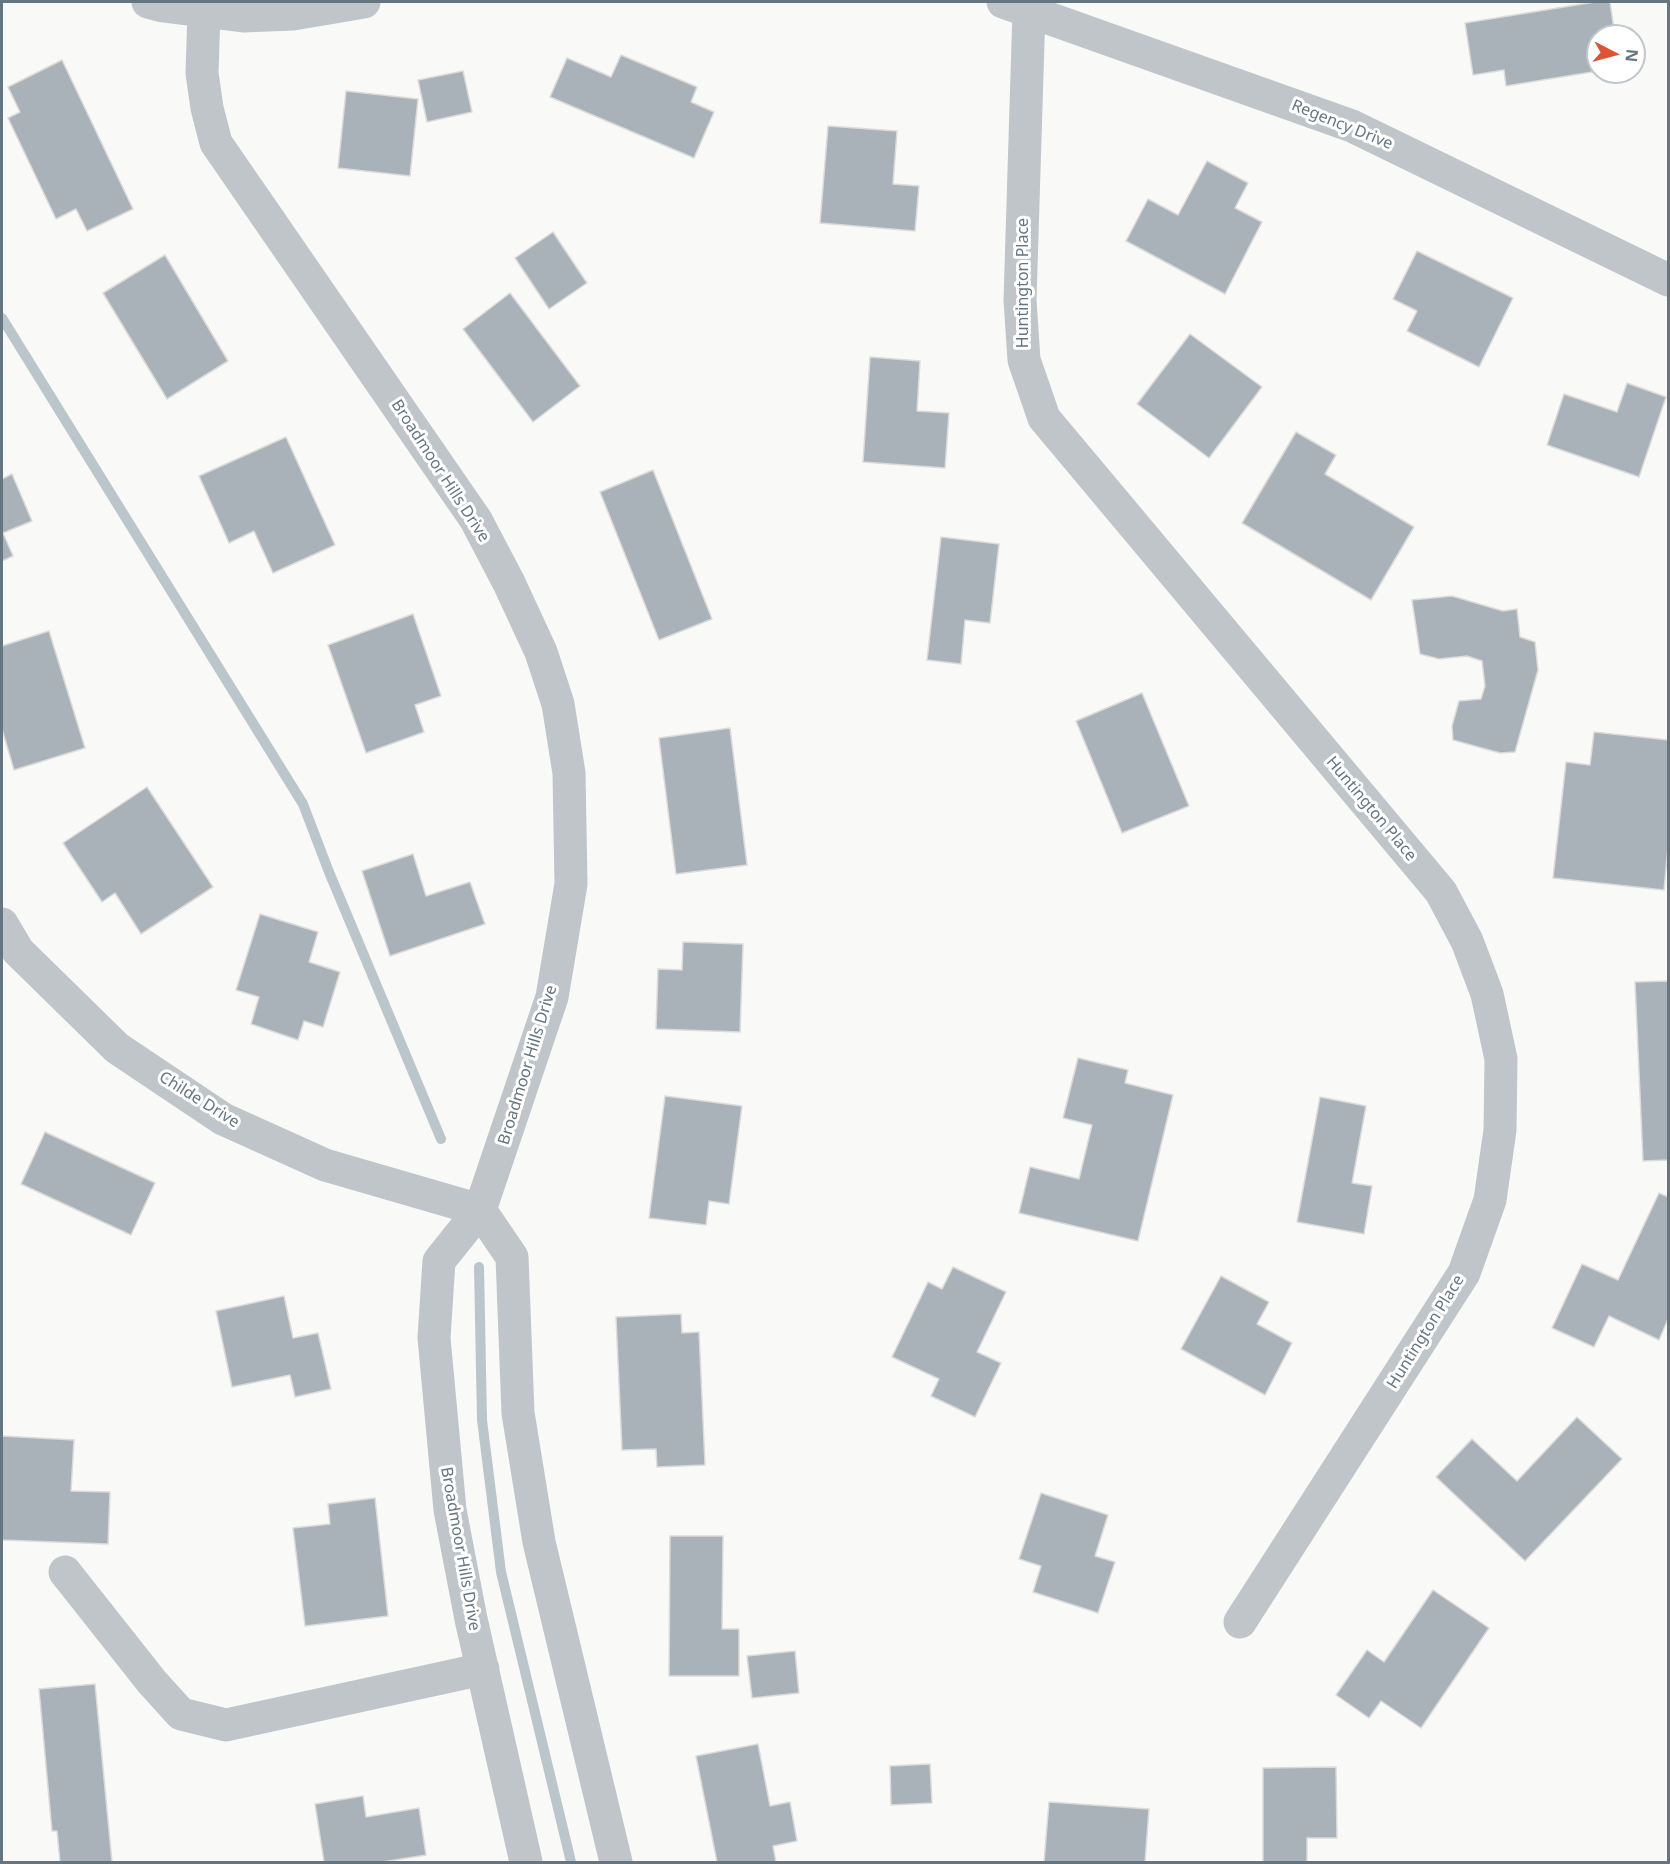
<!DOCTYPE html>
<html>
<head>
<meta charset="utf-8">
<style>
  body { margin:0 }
  #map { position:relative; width:1670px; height:1864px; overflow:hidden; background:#f9f9f7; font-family:"Noto Sans",sans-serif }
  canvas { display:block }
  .frame { position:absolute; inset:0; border:3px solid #657681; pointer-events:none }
  .north { position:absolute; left:1586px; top:24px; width:60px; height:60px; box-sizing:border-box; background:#fff; border:2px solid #c1c8cd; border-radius:50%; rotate:96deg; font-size:16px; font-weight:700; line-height:24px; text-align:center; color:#657681 }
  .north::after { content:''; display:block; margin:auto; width:21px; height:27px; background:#de5433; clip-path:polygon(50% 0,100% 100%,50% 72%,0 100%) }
</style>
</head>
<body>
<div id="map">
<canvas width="1670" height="1864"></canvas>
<div class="frame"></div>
<div class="north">N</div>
</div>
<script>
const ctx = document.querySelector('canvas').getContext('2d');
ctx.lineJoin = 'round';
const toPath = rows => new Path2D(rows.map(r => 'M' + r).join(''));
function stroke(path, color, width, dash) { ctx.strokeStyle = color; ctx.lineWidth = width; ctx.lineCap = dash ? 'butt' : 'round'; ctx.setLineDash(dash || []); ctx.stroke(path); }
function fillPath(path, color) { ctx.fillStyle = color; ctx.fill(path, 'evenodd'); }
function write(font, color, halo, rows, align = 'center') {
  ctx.font = font + ' "Noto Sans",sans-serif'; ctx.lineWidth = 6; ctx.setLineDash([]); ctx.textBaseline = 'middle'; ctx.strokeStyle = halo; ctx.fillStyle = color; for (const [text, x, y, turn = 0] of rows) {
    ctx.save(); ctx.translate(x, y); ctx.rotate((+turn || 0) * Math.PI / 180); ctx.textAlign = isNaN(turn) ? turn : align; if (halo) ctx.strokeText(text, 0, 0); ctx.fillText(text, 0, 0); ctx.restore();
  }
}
const stream = toPath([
  [2,318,303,804,329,872,441,1139],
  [479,1267,482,1420,501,1572,571,1862]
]);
const building = toPath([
  [1595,2,1610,2,1615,36,1598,36,1598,71,1506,86,1504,70,1473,75,1465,23,1595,2],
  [621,55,697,87,691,102,714,112,694,158,550,97,567,58,611,77,621,55],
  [62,60,133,209,87,231,76,209,56,219,8,118,20,112,8,87,62,60],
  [463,71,472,112,427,122,418,80,463,71],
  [346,91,418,99,410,176,338,168,346,91],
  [828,126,897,131,893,184,919,186,915,231,820,223,828,126],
  [1207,161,1248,183,1235,208,1262,222,1225,294,1126,241,1148,199,1178,215,1207,161],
  [553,232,587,283,549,309,515,258,553,232],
  [1417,251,1513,298,1479,367,1407,331,1417,311,1393,299,1417,251],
  [165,255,228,361,167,399,103,293,165,255],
  [510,293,580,386,533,422,463,329,510,293],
  [1190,334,1262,387,1209,458,1137,404,1190,334],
  [870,357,920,361,917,411,949,413,945,468,863,462,870,357],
  [1627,383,1666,397,1639,477,1547,445,1564,394,1617,412,1627,383],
  [1296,432,1336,455,1325,474,1414,527,1371,600,1242,523,1296,432],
  [286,437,335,545,273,573,254,531,229,543,199,476,286,437],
  [653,470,712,619,659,640,600,492,653,470],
  [12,474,32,521,3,533,13,556,2,561,2,479,12,474],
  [941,537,999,544,990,623,965,620,961,664,927,660,941,537],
  [1452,596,1503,611,1517,609,1520,637,1535,642,1538,670,1515,752,1500,753,1453,740,1452,726,1459,701,1481,699,1485,686,1482,661,1467,656,1439,659,1420,654,1412,600,1452,596],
  [413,614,441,696,415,705,424,732,366,753,328,645,413,614],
  [49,631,85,748,14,770,2,729,2,646,49,631],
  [1142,693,1189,806,1122,833,1076,721,1142,693],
  [730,728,747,865,676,874,659,738,730,728],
  [1594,732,1668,740,1668,846,1664,890,1553,878,1566,762,1590,765,1594,732],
  [147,787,213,887,141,934,115,893,102,902,63,843,147,787],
  [413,854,426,896,470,882,485,924,390,956,362,871,413,854],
  [260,914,318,932,309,962,340,972,323,1027,304,1021,298,1040,251,1024,259,997,236,990,260,914],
  [683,942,743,944,740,1032,656,1029,658,969,682,970,683,942],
  [1668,981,1668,1160,1643,1161,1635,982,1668,981],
  [1078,1058,1128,1070,1125,1083,1173,1095,1138,1241,1019,1213,1030,1167,1079,1179,1092,1125,1063,1118,1078,1058],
  [665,1096,742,1106,729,1204,709,1201,706,1225,649,1218,665,1096],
  [1320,1097,1366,1106,1352,1183,1372,1186,1364,1234,1297,1222,1320,1097],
  [45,1132,155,1183,131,1235,21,1184,45,1132],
  [1659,1193,1668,1197,1668,1319,1659,1340,1609,1316,1594,1347,1552,1328,1582,1264,1618,1280,1659,1193],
  [953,1267,1006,1292,977,1352,1001,1363,975,1417,931,1396,939,1379,892,1357,928,1282,942,1289,953,1267],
  [1221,1276,1269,1302,1257,1324,1292,1343,1265,1395,1181,1349,1221,1276],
  [284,1296,293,1338,318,1333,331,1389,295,1397,290,1375,232,1387,216,1311,284,1296],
  [681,1314,682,1333,699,1332,705,1465,657,1467,656,1449,622,1450,616,1317,681,1314],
  [1577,1417,1622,1459,1525,1561,1436,1477,1472,1439,1517,1481,1577,1417],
  [2,1436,74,1440,71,1491,110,1492,108,1544,2,1540,2,1436],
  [1041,1493,1108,1515,1095,1556,1115,1562,1098,1613,1033,1592,1041,1566,1019,1559,1041,1493],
  [375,1498,388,1616,305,1626,293,1528,330,1524,328,1504,375,1498],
  [670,1536,723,1536,722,1629,739,1629,739,1676,669,1676,670,1536],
  [1433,1590,1489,1628,1421,1728,1381,1701,1369,1718,1336,1695,1367,1650,1384,1662,1433,1590],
  [795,1651,799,1693,752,1698,747,1656,795,1651],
  [95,1684,112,1862,60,1862,57,1831,52,1831,39,1689,95,1684],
  [758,1744,770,1806,790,1802,797,1841,773,1846,776,1862,717,1862,696,1756,758,1744],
  [930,1764,932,1803,891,1805,890,1766,930,1764],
  [1336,1767,1337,1838,1307,1838,1307,1862,1263,1862,1263,1768,1336,1767],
  [363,1796,366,1817,419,1808,426,1855,382,1862,324,1862,315,1804,363,1796],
  [1049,1802,1149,1809,1145,1862,1044,1862,1049,1802]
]);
const minor = toPath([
  [148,2,163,6,243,16,293,14,364,2],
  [1003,2,1352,126,1668,280],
  [1029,10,1020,300,1024,360,1044,418,1441,892,1467,941,1487,994,1501,1059,1500,1130,1490,1200,1464,1273,1240,1622],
  [2,924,18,951,117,1048,223,1119,325,1165,480,1210,552,997,571,884,569,773,558,704,541,652,509,583,476,520,216,143,207,108,202,73,204,11],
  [65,1572,152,1682,181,1714,226,1725,483,1669],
  [526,1862,471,1619,450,1510,434,1338,439,1261,480,1210,512,1257,518,1413,539,1542,616,1862]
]);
const streetNames = [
  ["Regency Drive",1342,125,22],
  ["Huntington Place",1023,283,-90],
  ["Broadmoor Hills Drive",440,471,57],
  ["Huntington Place",1371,809,50],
  ["Broadmoor Hills Drive",528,1065,-73],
  ["Childe Drive",199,1100,32],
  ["Huntington Place",1426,1332,-58],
  ["Broadmoor Hills Drive",460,1549,80]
];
stroke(stream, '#bbc6ca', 10);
fillPath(building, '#a9b2b8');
stroke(building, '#dbdbd9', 1.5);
stroke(minor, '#c0c5c9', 33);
write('16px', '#657681', '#fff', streetNames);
</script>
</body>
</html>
